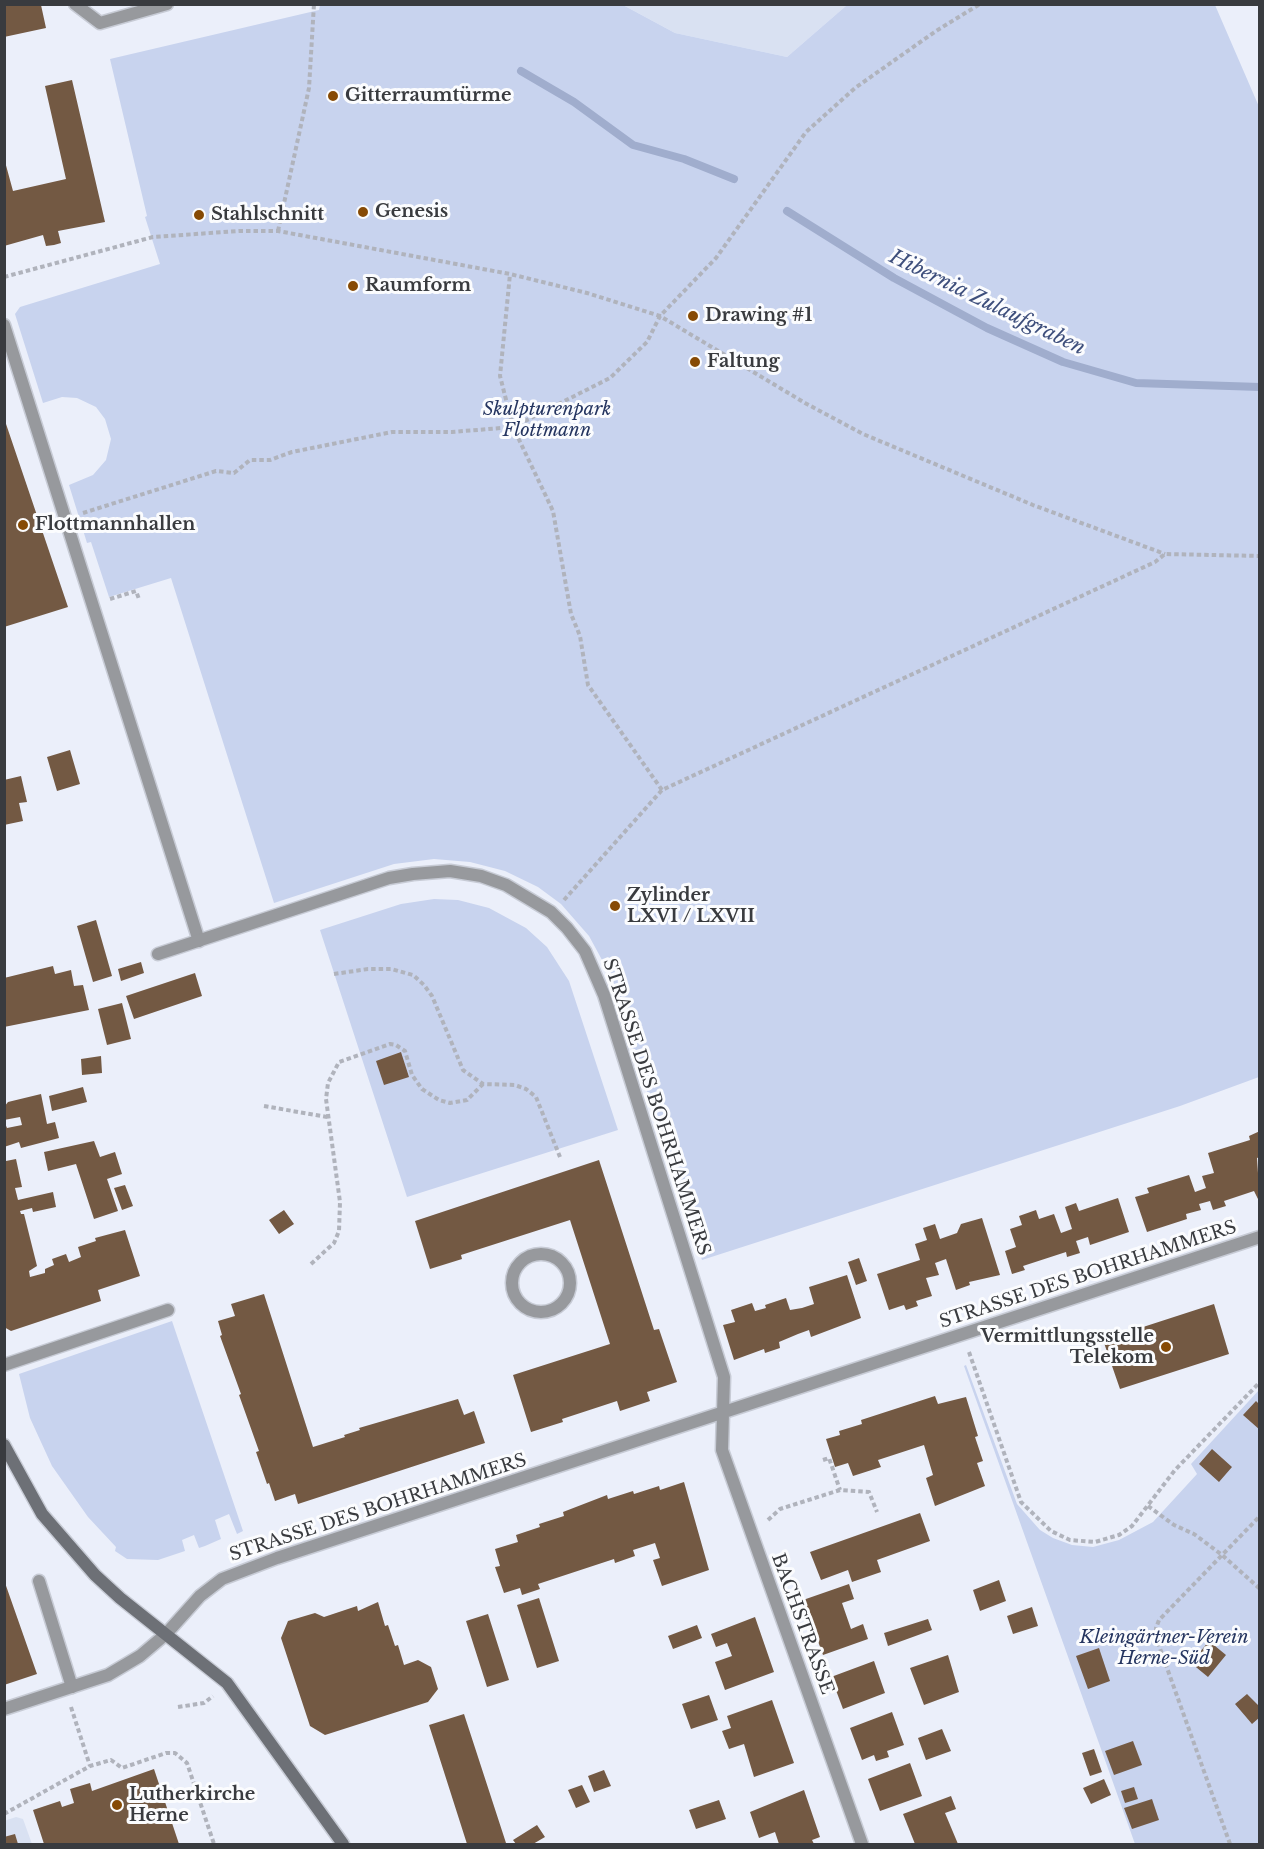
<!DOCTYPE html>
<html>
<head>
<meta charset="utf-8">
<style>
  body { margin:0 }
  #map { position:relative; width:1264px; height:1849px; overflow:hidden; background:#ebeffa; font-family:"Libre Baskerville",serif }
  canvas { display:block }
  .frame { position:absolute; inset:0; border:6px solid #393b3f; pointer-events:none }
</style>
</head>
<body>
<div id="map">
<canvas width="1264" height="1849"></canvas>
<div class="frame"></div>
</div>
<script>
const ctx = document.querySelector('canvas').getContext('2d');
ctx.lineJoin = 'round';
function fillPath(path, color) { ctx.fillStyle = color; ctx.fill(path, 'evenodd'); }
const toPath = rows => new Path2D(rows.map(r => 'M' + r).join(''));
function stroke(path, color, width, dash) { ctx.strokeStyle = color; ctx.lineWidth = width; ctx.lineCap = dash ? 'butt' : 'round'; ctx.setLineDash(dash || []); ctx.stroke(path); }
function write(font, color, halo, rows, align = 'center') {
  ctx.font = font + ' "Libre Baskerville",serif'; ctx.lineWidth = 6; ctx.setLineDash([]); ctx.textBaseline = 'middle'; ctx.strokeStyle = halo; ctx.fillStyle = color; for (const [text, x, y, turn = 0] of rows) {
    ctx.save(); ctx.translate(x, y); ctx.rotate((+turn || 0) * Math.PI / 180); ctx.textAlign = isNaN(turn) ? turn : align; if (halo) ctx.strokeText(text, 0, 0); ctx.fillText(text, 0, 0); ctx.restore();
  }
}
const built = toPath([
  [623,5,847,5,787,57,675,33],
  [16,1817,23,1819,32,1844,5,1844,4,1821]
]);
const green = toPath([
  [320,5,623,5,675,33,787,57,847,5,1215,5,1260,109,1259,1077,1180,1106,702,1260,608,971,589,936,561,904,538,887,505,871,470,862,434,859,394,864,274,903,171,578,109,597,91,542,87,543,69,485,93,475,106,460,111,439,105,419,96,407,77,398,62,397,43,403,15,314,20,307,160,264,145,217,147,216,110,59,319,10],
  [434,899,458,900,489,908,526,928,547,947,569,981,618,1130,407,1197,320,930,401,904],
  [172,1321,243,1531,237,1534,229,1514,215,1520,221,1539,205,1546,199,1548,194,1535,182,1540,185,1551,158,1560,127,1559,115,1551,116,1547,88,1517,52,1466,30,1418,19,1374],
  [966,1365,1017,1504,1040,1530,1053,1538,1072,1545,1093,1547,1119,1540,1153,1522,1197,1474,1191,1464,1259,1390,1259,1844,1135,1844,964,1366]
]);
const stream = toPath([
  [521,71,574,102,633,145,684,159,734,179],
  [787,211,894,278,987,328,1063,362,1136,383,1260,387]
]);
const building = toPath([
  [4,5,41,5,46,28,4,37],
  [72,80,105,222,58,231,61,243,54,245,46,246,43,235,4,246,4,158,13,191,66,179,45,86],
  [4,418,68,607,4,627],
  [70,750,80,784,57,791,47,757],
  [21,776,27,802,19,803,23,821,4,825,4,780],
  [96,920,112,976,93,982,77,926],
  [141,962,144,973,121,981,118,969],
  [53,966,55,974,71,970,74,986,83,985,89,1010,4,1027,4,978],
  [195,973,202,996,134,1019,126,996],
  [122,1003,131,1039,107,1045,98,1009],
  [401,1052,409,1077,384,1085,376,1061],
  [101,1056,102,1073,82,1075,81,1059],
  [83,1087,87,1102,52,1111,49,1096],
  [41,1094,47,1124,55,1122,59,1138,21,1148,19,1142,4,1147,4,1121,7,1128,22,1125,20,1117,4,1120,4,1107,8,1102],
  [1260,1131,1260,1157,1257,1158,1260,1203,1254,1191,1224,1201,1226,1206,1213,1210,1210,1201,1199,1204,1201,1210,1186,1214,1187,1219,1147,1232,1135,1197,1149,1193,1147,1188,1189,1175,1195,1192,1206,1188,1202,1176,1214,1173,1208,1153,1250,1140,1249,1136],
  [94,1141,100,1157,115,1152,122,1174,107,1179,118,1211,94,1219,76,1164,48,1171,44,1152],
  [4,1157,6,1161,16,1159,22,1187,15,1188,18,1200,53,1192,56,1207,33,1212,32,1208,20,1211,21,1214,24,1214,37,1266,29,1271,30,1277,45,1273,45,1269,54,1265,52,1259,66,1254,69,1262,81,1257,78,1247,96,1241,95,1238,125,1230,140,1276,98,1290,101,1301,11,1331,4,1327],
  [599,1160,654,1330,659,1329,677,1382,647,1392,650,1401,620,1411,617,1401,562,1419,563,1422,531,1432,513,1375,610,1344,570,1220,461,1255,462,1259,430,1269,415,1221],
  [125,1185,133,1206,122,1210,114,1188],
  [1118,1198,1129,1232,1090,1245,1088,1237,1076,1241,1080,1253,1067,1257,1066,1252,1023,1266,1025,1270,1012,1274,1005,1251,1016,1247,1010,1229,1022,1225,1019,1216,1036,1210,1039,1219,1054,1214,1061,1233,1072,1229,1065,1207,1076,1203,1079,1211],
  [284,1210,294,1224,279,1234,269,1220],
  [982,1218,1000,1275,969,1282,970,1285,956,1290,946,1259,935,1263,939,1275,926,1278,932,1296,916,1301,918,1306,906,1310,904,1305,889,1310,877,1274,920,1260,915,1244,927,1240,923,1228,935,1224,940,1239,957,1233,961,1224],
  [859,1258,867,1281,856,1285,848,1262],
  [847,1275,861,1318,811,1337,809,1330,798,1334,779,1342,780,1348,765,1353,764,1349,734,1360,723,1325,735,1322,731,1310,752,1303,755,1311,766,1308,765,1305,786,1298,790,1310,802,1308,814,1304,809,1287],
  [264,1294,313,1447,345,1437,344,1435,360,1430,359,1428,458,1399,464,1415,474,1411,485,1443,298,1504,295,1494,275,1501,269,1483,267,1484,256,1452,259,1451,239,1395,241,1394,220,1336,222,1335,218,1321,235,1316,231,1304],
  [1214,1304,1229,1354,1120,1389,1103,1340],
  [935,1396,938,1404,966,1397,978,1436,975,1437,983,1461,977,1463,985,1486,935,1506,926,1478,933,1475,924,1445,878,1460,881,1467,853,1476,848,1463,835,1467,826,1439,840,1435,839,1431,862,1424,861,1420],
  [1256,1401,1260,1405,1260,1430,1243,1415],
  [1212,1449,1232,1467,1219,1482,1199,1464],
  [684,1482,709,1570,662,1586,653,1560,660,1558,655,1543,633,1550,635,1556,615,1563,614,1559,538,1584,540,1589,522,1595,520,1588,504,1593,495,1567,500,1566,495,1549,518,1542,516,1535,540,1527,539,1524,564,1516,563,1512,607,1495,608,1499,633,1491,634,1494,659,1486,660,1490],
  [920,1513,930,1541,877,1560,881,1572,852,1582,848,1570,821,1580,810,1552],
  [4,1580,37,1674,4,1685],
  [999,1580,1006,1601,980,1611,973,1590],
  [849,1584,854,1599,842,1603,851,1629,863,1624,868,1639,823,1655,803,1600],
  [539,1598,559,1661,537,1668,517,1605],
  [378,1602,385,1626,388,1625,395,1646,398,1645,404,1665,418,1660,431,1667,438,1689,428,1702,325,1735,310,1726,281,1638,288,1621,315,1613,324,1617,357,1606,358,1611],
  [1032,1607,1038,1626,1013,1634,1007,1616],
  [488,1614,509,1680,487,1687,466,1621],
  [755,1617,774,1672,725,1690,715,1662,732,1656,727,1643,716,1647,711,1634],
  [928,1619,932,1630,888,1646,884,1633],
  [697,1625,702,1638,673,1649,668,1636],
  [1209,1641,1226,1655,1208,1677,1191,1663],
  [1099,1648,1110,1681,1088,1689,1076,1656],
  [948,1655,959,1692,924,1705,910,1668],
  [874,1661,885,1693,843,1709,831,1677],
  [1247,1694,1260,1707,1260,1717,1252,1724,1235,1704],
  [709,1695,718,1720,691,1729,682,1704],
  [772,1700,794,1763,754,1777,744,1744,729,1749,722,1731,731,1728,727,1716],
  [892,1712,904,1745,887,1751,889,1757,876,1761,874,1755,862,1760,850,1728],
  [464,1714,506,1843,503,1844,467,1844,429,1725],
  [942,1729,951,1751,926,1760,918,1738],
  [1133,1741,1142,1765,1114,1775,1105,1751],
  [1094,1749,1102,1772,1090,1776,1082,1753],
  [910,1763,922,1796,880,1811,868,1779],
  [154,1769,179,1844,44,1844,33,1810,60,1801,62,1807,74,1803,70,1789,90,1783,92,1791],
  [604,1770,611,1786,594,1792,588,1776],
  [1104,1779,1111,1795,1091,1804,1083,1788],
  [582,1785,590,1802,576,1808,568,1790],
  [1134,1787,1138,1799,1125,1803,1121,1791],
  [804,1790,820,1837,812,1840,814,1844,779,1844,775,1832,759,1838,750,1812],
  [951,1796,956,1809,945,1813,958,1844,915,1844,903,1814],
  [1152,1799,1159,1820,1132,1829,1124,1808],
  [719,1800,726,1819,696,1829,689,1810],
  [537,1825,545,1837,533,1844,516,1844,513,1840],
  [15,1834,18,1844,4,1844,4,1837]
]);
const path = toPath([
  [278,231,309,88,314,4],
  [4,277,153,237,239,231,278,231,510,274,587,293,660,316,805,403,863,434,1033,505,1165,554],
  [83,513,216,471,234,473,250,460,270,460,292,452,392,432,452,432,513,427,500,376,510,274],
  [110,599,136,591,139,599],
  [662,790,588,685,580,636,571,614,553,511,513,427,610,378,647,342,660,316,716,258,806,132,855,88,936,31,980,4],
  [564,900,662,790,1155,562,1165,554,1260,556],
  [334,974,368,969,391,969,413,975,424,985,432,996,463,1070,483,1084,515,1085,526,1089,536,1097,560,1157],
  [264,1106,327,1117],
  [311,1264,334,1243,339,1231,340,1202,326,1099,328,1083,339,1062,390,1044,396,1045,405,1051,412,1075,422,1089,439,1100,450,1103,467,1100,483,1084],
  [969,1352,1021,1502,1051,1531,1070,1540,1095,1542,1119,1535,1132,1526,1175,1470,1260,1382],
  [823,1460,829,1458,840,1490],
  [1148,1506,1174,1525,1194,1534,1222,1555,1260,1589],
  [768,1520,780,1509,840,1490,869,1492,877,1512],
  [71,1707,90,1766],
  [178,1707,204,1703,213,1696],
  [4,1814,90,1766,111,1760,122,1768,166,1753,175,1753,187,1763,214,1844],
  [1230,1844,1157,1640,1156,1628,1159,1620,1260,1516]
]);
const lane = toPath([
  [4,325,199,941],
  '512 1283a29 29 0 1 1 58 0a29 29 0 1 1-58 0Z',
  [4,1365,168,1310],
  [39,1581,72,1687]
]);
const street = toPath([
  [75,4,100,23,167,4],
  [158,954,389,878,413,874,450,871,481,876,506,885,551,912,567,928,585,951,604,995,724,1377,722,1450,862,1844],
  [4,1709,108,1675,140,1656,166,1634,200,1596,222,1579,277,1558,1260,1237]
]);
const secondary = toPath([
  [4,1445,42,1514,95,1575,120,1598,227,1683,343,1844]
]);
const markers = [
  [333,96,6,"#864a05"],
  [363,212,6,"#864a05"],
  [199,215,6,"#864a05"],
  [353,286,6,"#864a05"],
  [693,316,6,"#864a05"],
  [695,362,6,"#864a05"],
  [23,525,6,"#864a05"],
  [615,906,6,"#864a05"],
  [1166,1347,6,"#864a05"],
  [117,1805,6,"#864a05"]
];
const poiNames = [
  ["Gitterraumtürme",345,96],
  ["Genesis",375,212],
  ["Stahlschnitt",211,215],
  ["Raumform",365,286],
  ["Drawing #1",705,316],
  ["Faltung",707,362],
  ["Flottmannhallen",35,525],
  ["Zylinder",627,896],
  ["LXVI / LXVII",627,917],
  ["Vermittlungsstelle",1154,1337,"right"],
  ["Telekom",1154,1358,"right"],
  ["Lutherkirche",129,1795],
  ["Herne",129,1816]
];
const parkNames = [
  ["Skulpturenpark",547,410],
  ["Flottmann",547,431],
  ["Kleingärtner-Verein",1164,1638],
  ["Herne-Süd",1164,1659]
];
const streetNames = [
  ["STRASSE DES BOHRHAMMERS",656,1107,72],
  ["STRASSE DES BOHRHAMMERS",1088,1275,-18],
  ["STRASSE DES BOHRHAMMERS",378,1508,-18],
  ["BACHSTRASSE",802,1624,70]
];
const waterNames = [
  ["Hibernia Zulaufgraben",987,303,26]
];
fillPath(built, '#d9e1f2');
fillPath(green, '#c8d3ee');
stroke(stream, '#a0adcd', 8);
fillPath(building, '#735943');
stroke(lane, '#c7cbd5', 15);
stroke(street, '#c7cbd5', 15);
stroke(secondary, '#c7cbd5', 15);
stroke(path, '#b0b3bc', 4, [4.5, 3]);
stroke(lane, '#97999d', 12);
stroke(street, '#97999d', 12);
stroke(secondary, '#6d7076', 12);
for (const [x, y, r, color] of markers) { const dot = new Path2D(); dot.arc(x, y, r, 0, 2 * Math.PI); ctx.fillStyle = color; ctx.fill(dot); stroke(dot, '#fbfcfe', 2); }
write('bold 18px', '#393b3f', '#fbfcfe', poiNames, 'left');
write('italic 18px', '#253560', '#fbfcfe', parkNames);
write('18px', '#393b3f', '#fbfcfe', streetNames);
write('italic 20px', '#3e4f7c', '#fbfcfe', waterNames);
</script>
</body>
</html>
